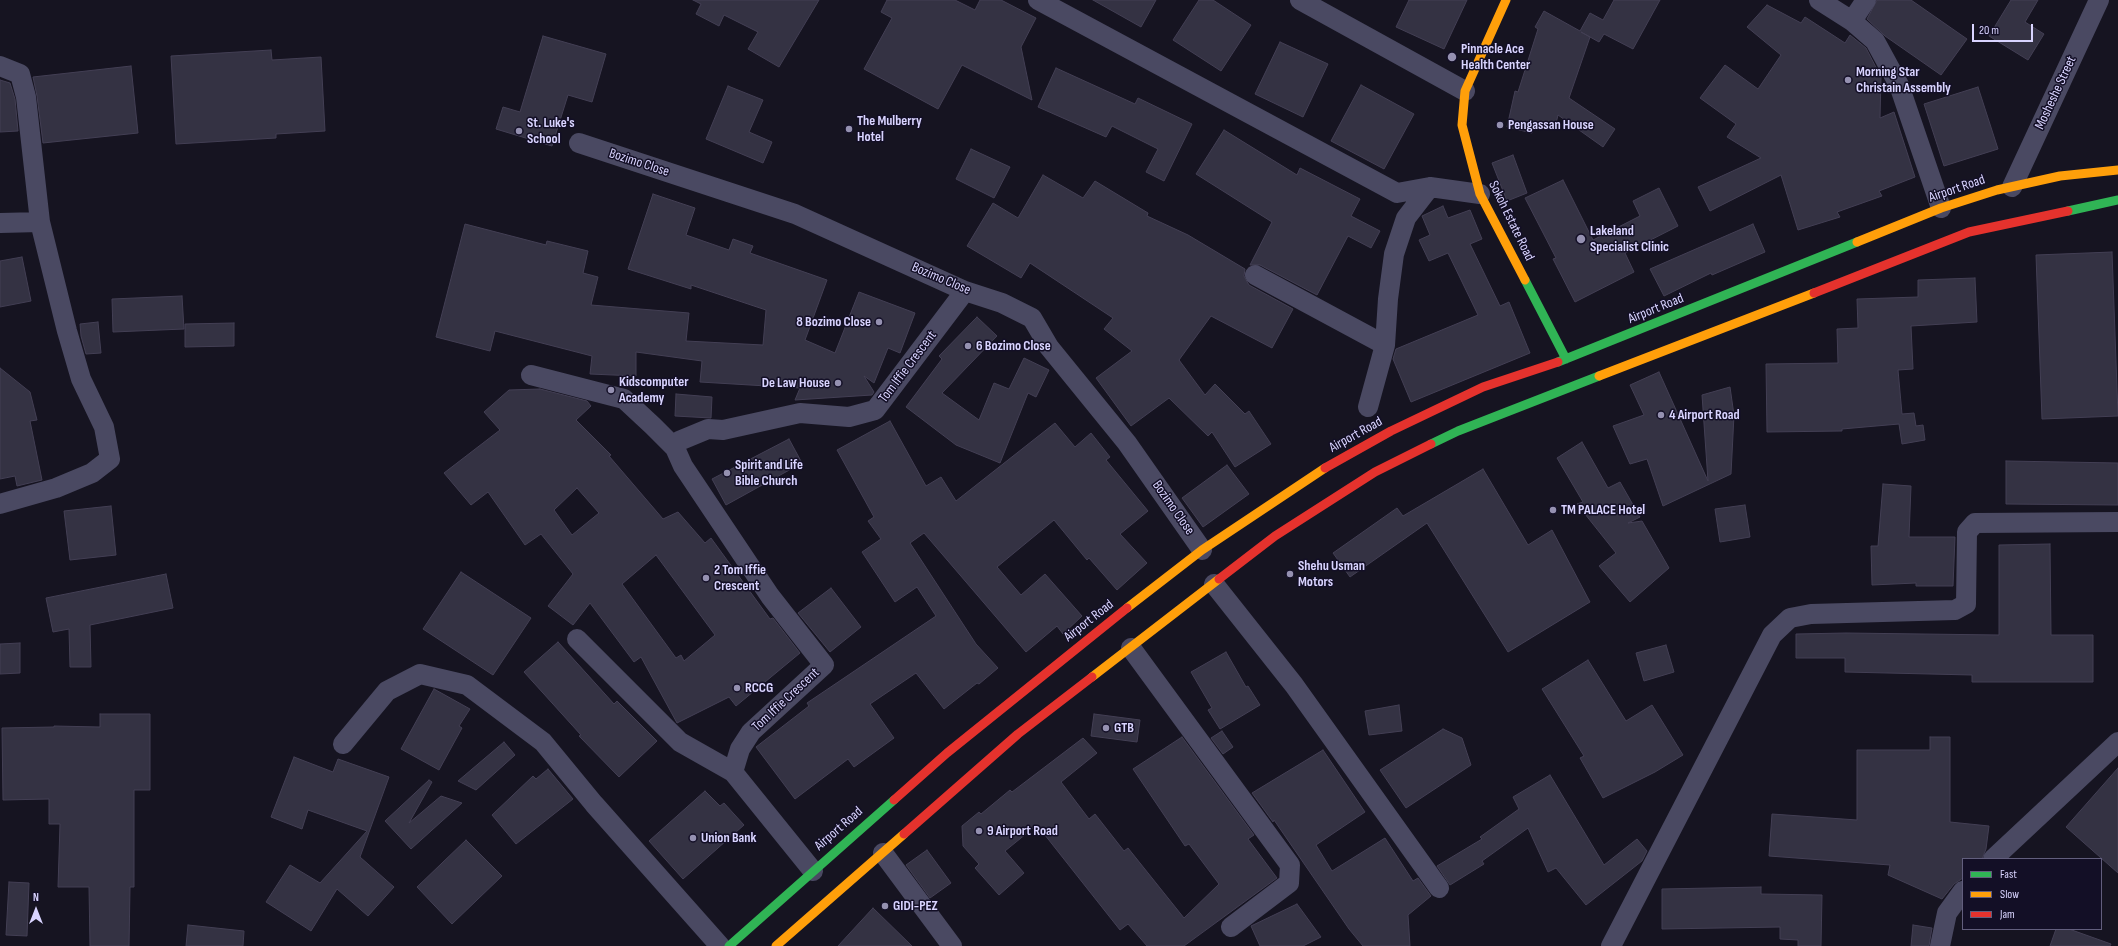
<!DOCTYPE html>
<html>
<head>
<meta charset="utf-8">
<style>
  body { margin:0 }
  #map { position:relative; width:2118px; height:946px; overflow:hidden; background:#161421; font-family:"Sofia Sans Condensed",sans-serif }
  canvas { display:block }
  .legend { position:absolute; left:1962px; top:858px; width:140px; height:72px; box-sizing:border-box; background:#130f26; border:1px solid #625e7d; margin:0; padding:5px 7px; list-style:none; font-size:12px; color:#d9d4ff }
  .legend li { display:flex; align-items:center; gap:8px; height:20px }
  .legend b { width:20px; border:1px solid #625e7d }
  .north { position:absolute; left:16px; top:890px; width:40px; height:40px; -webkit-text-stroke:3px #130f26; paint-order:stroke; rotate:0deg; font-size:11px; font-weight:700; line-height:16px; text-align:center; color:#d9d4ff }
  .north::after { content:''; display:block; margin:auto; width:14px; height:18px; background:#d9d4ff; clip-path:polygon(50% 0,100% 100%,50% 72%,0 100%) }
  .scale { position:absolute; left:1972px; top:24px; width:61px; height:18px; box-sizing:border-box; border:2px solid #d9d4ff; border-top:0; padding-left:5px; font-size:12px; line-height:14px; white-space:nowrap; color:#d9d4ff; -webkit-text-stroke:3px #130f26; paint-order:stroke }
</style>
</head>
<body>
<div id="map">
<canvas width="2118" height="946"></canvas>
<ul class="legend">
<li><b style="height:5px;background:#30b455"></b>Fast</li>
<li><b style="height:5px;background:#ff9f0a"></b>Slow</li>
<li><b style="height:5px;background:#e5322d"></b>Jam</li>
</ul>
<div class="north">N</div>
<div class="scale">20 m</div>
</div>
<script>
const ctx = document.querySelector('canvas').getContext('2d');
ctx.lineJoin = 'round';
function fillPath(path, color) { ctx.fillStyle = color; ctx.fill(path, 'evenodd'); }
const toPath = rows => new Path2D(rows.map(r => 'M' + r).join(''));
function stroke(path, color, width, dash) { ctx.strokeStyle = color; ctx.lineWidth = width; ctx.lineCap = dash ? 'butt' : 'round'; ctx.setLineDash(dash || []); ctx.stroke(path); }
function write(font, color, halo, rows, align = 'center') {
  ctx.font = font + ' "Sofia Sans Condensed",sans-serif'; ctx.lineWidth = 3; ctx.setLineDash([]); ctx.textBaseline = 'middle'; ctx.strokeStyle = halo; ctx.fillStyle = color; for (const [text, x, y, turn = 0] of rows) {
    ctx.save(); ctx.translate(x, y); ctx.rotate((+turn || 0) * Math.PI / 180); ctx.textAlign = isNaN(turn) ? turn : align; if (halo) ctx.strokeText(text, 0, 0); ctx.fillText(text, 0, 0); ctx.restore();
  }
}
const building = toPath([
  [693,0,819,0,779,67,748,49,758,32,724,15,719,26,696,14,701,4,693,0],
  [887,0,955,0,975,10,980,0,1001,0,1036,18,1021,47,1032,100,962,65,938,109,864,69,892,18,881,12,887,0],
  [1093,0,1156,0,1141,27,1093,0],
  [1199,0,1213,0,1251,25,1221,71,1173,40,1199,0],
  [1409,0,1467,0,1444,49,1396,27,1409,0],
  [1614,0,1660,0,1633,49,1604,34,1599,42,1581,32,1590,37,1569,98,1615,129,1603,147,1558,115,1555,128,1534,124,1532,133,1507,127,1515,91,1518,92,1538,29,1535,27,1544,11,1580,31,1590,13,1603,20,1614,0],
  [1877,0,1911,0,1967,39,1941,75,1885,36,1867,19,1877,0],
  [2011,0,2038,0,2025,22,2044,34,2028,60,1989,36,2011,0],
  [1767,5,1801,23,1805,17,1845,43,1850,35,1866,48,1881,77,1880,118,1894,112,1915,177,1879,191,1882,196,1837,212,1840,217,1798,230,1781,175,1710,211,1698,187,1761,158,1727,137,1736,124,1700,98,1725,65,1758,89,1781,55,1747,27,1767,5],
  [543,36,606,54,592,102,568,95,552,146,496,129,503,107,520,112,543,36],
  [1280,42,1328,64,1303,117,1255,94,1280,42],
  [271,50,272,60,321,57,325,131,276,134,276,138,176,144,171,56,271,50],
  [131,66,138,133,43,143,37,96,33,77,131,66],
  [1056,68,1135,104,1138,98,1192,124,1164,181,1146,172,1158,149,1112,126,1106,137,1038,107,1056,68],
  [0,80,10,83,15,99,18,131,0,132,0,80],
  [1361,85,1414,114,1384,169,1331,141,1361,85],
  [728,86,763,100,749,132,772,142,763,163,706,139,728,86],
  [1978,87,1998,149,1944,166,1924,104,1978,87],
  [1224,130,1297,175,1300,168,1360,199,1351,216,1380,231,1371,248,1348,236,1317,295,1260,265,1250,265,1272,222,1196,174,1224,130],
  [971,149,1010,167,994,198,956,179,971,149],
  [1513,155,1527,193,1507,201,1492,163,1513,155],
  [1043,175,1083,198,1095,181,1148,213,1147,216,1188,235,1245,269,1244,276,1249,285,1293,309,1272,348,1211,316,1179,360,1205,395,1215,384,1245,414,1249,411,1271,444,1235,467,1212,432,1208,436,1169,398,1131,426,1096,378,1132,351,1104,329,1113,318,1030,263,1021,278,967,246,993,203,1018,218,1043,175],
  [1563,180,1593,240,1640,216,1633,201,1659,188,1678,226,1625,253,1634,272,1575,302,1553,259,1556,258,1525,198,1563,180],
  [653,194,695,208,686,235,729,250,733,239,753,246,750,253,827,280,805,340,835,353,859,292,915,313,900,353,888,348,874,383,864,376,874,392,872,395,795,400,800,388,700,382,702,361,636,352,636,376,590,374,592,356,495,331,490,351,436,337,465,224,546,245,547,241,588,251,583,273,598,277,591,305,689,313,686,341,763,345,766,310,691,285,691,289,628,269,653,194],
  [1443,206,1448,218,1470,210,1482,239,1470,244,1500,306,1509,302,1530,353,1411,402,1393,359,1396,349,1478,315,1448,253,1429,261,1419,240,1430,235,1422,216,1443,206],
  [1753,224,1765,252,1712,275,1711,273,1664,296,1650,269,1753,224],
  [2112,252,2118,416,2042,419,2036,255,2112,252],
  [22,257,31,301,0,307,0,261,22,257],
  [1975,278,1977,322,1911,326,1913,369,1898,370,1902,414,1914,413,1916,426,1923,425,1925,440,1902,444,1899,424,1842,429,1842,431,1767,432,1766,364,1838,363,1837,329,1858,328,1857,299,1918,297,1918,280,1975,278],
  [182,296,184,329,113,332,112,299,182,296],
  [977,317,997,336,942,393,979,420,994,383,1009,389,1024,358,1049,370,1036,397,1028,393,1000,463,956,445,906,407,942,359,939,356,977,317],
  [98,322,101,353,86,354,81,336,80,324,98,322],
  [234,323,234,346,185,347,185,324,234,323],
  [0,368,30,392,37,420,30,421,42,480,17,486,15,476,0,479,0,368],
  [1659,372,1708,481,1702,395,1730,387,1734,415,1731,474,1663,506,1647,459,1630,464,1613,426,1644,415,1630,385,1659,372],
  [540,389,587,401,591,406,576,420,611,455,609,456,663,519,678,512,705,543,711,538,770,619,773,618,800,653,736,706,729,697,677,723,641,657,634,662,590,603,573,625,548,606,573,574,541,534,525,545,488,492,471,505,444,473,500,430,484,412,509,390,540,389],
  [577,488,599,513,572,535,554,510,577,488],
  [656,555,715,635,684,661,681,655,676,658,622,584,656,555],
  [676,394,712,397,711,418,675,416,676,394],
  [890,421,926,486,941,477,956,501,1055,423,1075,447,1091,433,1110,457,1106,460,1148,511,1120,534,1147,563,1117,590,1089,558,1087,560,1054,520,997,567,1021,595,1045,574,1082,616,1063,634,1057,626,1026,652,924,533,910,543,976,644,998,668,979,684,977,683,944,709,916,673,870,704,894,738,854,767,848,759,795,799,756,747,809,706,807,703,936,616,917,587,895,602,862,552,881,539,868,521,874,517,837,450,890,421],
  [789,439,802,463,726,505,712,479,789,439],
  [1582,442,1608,488,1620,482,1640,517,1628,523,1642,521,1669,568,1630,602,1599,566,1616,553,1577,504,1583,502,1557,458,1582,442],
  [2006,461,2118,463,2118,505,2006,504,2006,461],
  [1227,465,1249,494,1203,527,1182,498,1227,465],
  [1483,469,1528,545,1552,530,1590,602,1508,652,1427,523,1350,577,1333,553,1397,508,1403,516,1483,469],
  [1883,484,1911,486,1909,537,1955,537,1953,586,1916,586,1916,583,1872,585,1871,546,1878,546,1883,484],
  [1745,505,1750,537,1720,542,1715,509,1745,505],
  [111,506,116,555,70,560,64,511,111,506],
  [2050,544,2051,635,2093,635,2093,682,1972,682,1972,675,1845,672,1845,658,1796,658,1796,634,1846,633,1999,635,1999,545,2050,544],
  [461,572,531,618,493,675,423,629,461,572],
  [166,574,173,608,90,625,91,667,70,667,69,629,53,632,46,598,166,574],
  [831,588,861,627,830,652,798,613,831,588],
  [558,642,614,704,617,701,657,741,619,777,579,736,581,735,524,672,558,642],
  [20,643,20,673,0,674,0,644,20,643],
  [1666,645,1674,672,1644,681,1636,653,1666,645],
  [1226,652,1246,687,1248,686,1260,705,1220,729,1208,710,1212,708,1191,672,1226,652],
  [1588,660,1626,721,1652,705,1683,755,1655,772,1603,798,1580,758,1584,756,1542,689,1588,660],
  [434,689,470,709,459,726,462,728,439,770,401,749,434,689],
  [1399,705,1402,731,1369,735,1365,711,1399,705],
  [100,714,150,714,150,790,134,790,134,887,130,887,129,946,90,946,89,887,58,887,60,824,49,824,49,799,3,800,2,728,54,727,54,726,100,727,100,714],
  [1094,714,1140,720,1137,742,1091,736,1094,714],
  [1443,729,1462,738,1471,765,1406,808,1380,770,1443,729],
  [1222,731,1233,747,1223,754,1211,738,1222,731],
  [1182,737,1254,835,1248,839,1277,878,1184,946,1147,946,1128,924,1120,930,1037,825,1005,851,1024,873,999,895,975,868,979,864,963,846,962,826,979,812,981,814,1010,790,1012,792,1083,738,1097,753,1061,782,1089,819,1095,814,1124,851,1128,848,1184,918,1219,884,1189,844,1185,846,1133,769,1182,737],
  [1930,737,1950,737,1950,822,1989,826,1986,849,1982,859,1963,859,1963,878,1954,884,1942,899,1888,875,1890,865,1769,856,1772,814,1857,820,1857,750,1930,750,1930,737],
  [504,742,515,755,476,790,458,781,504,742],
  [1323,750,1365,812,1316,845,1332,871,1385,838,1413,881,1418,878,1431,896,1408,915,1410,946,1363,946,1349,929,1274,820,1273,822,1252,793,1323,750],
  [294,757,333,772,338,759,389,777,360,857,394,887,368,916,337,889,311,931,266,902,290,865,320,883,367,831,308,810,302,829,271,817,294,757],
  [2118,768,2118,873,2066,827,2118,768],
  [548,769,573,799,516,844,492,815,533,776,536,779,548,769],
  [1550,775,1604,865,1637,839,1647,851,1642,861,1586,905,1556,868,1548,872,1528,828,1482,861,1484,864,1450,885,1437,866,1482,839,1480,837,1519,809,1513,797,1550,775],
  [429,780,432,782,409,823,441,796,462,803,411,849,385,821,429,780],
  [705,791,720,806,724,803,744,825,683,879,649,841,705,791],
  [466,840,502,876,452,924,417,887,466,840],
  [927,850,951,883,930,898,906,865,927,850],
  [9,882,29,883,27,936,6,935,9,882],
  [1761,887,1761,894,1822,895,1821,946,1798,946,1798,940,1780,939,1780,927,1662,929,1662,889,1761,887],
  [1297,904,1321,937,1303,946,1260,946,1251,926,1297,904],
  [873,908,912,946,838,946,873,908],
  [188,925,244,931,243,946,186,946,188,925],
  [1913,925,1932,928,1929,946,1911,946,1913,925],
  [2056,929,2069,929,2111,944,2110,946,2050,946,2056,929]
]);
const street = toPath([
  [1038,0,1397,193,1430,187,1480,194],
  [1300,0,1465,91],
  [1819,0,1852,21,1875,41,1899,85,1941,208],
  [1852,21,1866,0],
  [0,66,20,74,26,97,40,222,67,331,81,379,104,427,110,459,92,473,56,488,0,504],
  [579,143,795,214,965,291,1002,303,1032,318,1049,347,1127,443,1202,550],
  [2012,187,2099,0],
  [0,223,40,222],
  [1255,275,1385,345],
  [531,375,624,399,653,426,675,448,683,466,770,596,824,665,751,732,740,749,733,772,813,871],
  [1368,407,1385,345,1388,299,1394,254,1406,218,1430,187],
  [675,448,679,441,708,429,723,430,800,413,849,417,875,410,965,291],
  [1214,584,1294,685,1439,888],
  [577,639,680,742,733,772],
  [1131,648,1290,865,1289,883,1231,927],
  [343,744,387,691,420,674,467,685,543,742,594,804,720,946],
  [883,853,952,946],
  [1993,859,2118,742],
  [1611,946,1772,635,1790,618,1811,614,1955,610,1966,604,1967,532,1975,523,2118,522],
  [1940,946,1947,913,1963,891]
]);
const fast = toPath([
  [2068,211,2118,200],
  [1525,280,1566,359],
  [1558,362,1857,242],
  [1431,444,1458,431,1599,376],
  [729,946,894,800]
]);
const slow = toPath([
  [1506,0,1465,91,1462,125,1480,194,1525,280],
  [1857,242,1941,208,1997,190,2060,176,2118,170],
  [1599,376,1814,293],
  [1127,608,1202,550,1325,468],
  [1092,677,1219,579],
  [776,946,904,834]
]);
const jam = toPath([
  [1814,293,1969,232,2068,211],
  [1325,468,1391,431,1483,387,1558,362],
  [1219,579,1275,536,1375,472,1431,444],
  [894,800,947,753,1127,608],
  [904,834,1018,734,1092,677]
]);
const markers = [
  [1452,57,5,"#9591b1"],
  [1848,80,4,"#9591b1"],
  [1500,125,4,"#9591b1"],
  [849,129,4,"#9591b1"],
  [519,131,4,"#9591b1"],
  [1581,239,5,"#9591b1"],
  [879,322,4,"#9591b1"],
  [968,346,4,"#9591b1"],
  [838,383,4,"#9591b1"],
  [611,390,4,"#9591b1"],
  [1661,415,4,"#9591b1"],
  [727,473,4,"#9591b1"],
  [1553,510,4,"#9591b1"],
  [1290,574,4,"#9591b1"],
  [706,578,4,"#9591b1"],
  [737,688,4,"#9591b1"],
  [1106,728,4,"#9591b1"],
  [979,831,4,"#9591b1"],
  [693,838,4,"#9591b1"],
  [885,906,4,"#9591b1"]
];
const poiNames = [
  ["Pinnacle Ace",1461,49],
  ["Health Center",1461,65],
  ["Morning Star",1856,72],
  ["Christain Assembly",1856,88],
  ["The Mulberry",857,121],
  ["Hotel",857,137],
  ["St. Luke's",527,123],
  ["School",527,139],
  ["Pengassan House",1508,125],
  ["Lakeland",1590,231],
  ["Specialist Clinic",1590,247],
  ["8 Bozimo Close",871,322,"right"],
  ["6 Bozimo Close",976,346],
  ["Kidscomputer",619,382],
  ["Academy",619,398],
  ["De Law House",830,383,"right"],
  ["4 Airport Road",1669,415],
  ["Spirit and Life",735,465],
  ["Bible Church",735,481],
  ["TM PALACE Hotel",1561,510],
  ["Shehu Usman",1298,566],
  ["Motors",1298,582],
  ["2 Tom Iffie",714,570],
  ["Crescent",714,586],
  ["RCCG",745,688],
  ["GTB",1114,728],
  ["9 Airport Road",987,831],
  ["Union Bank",701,838],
  ["GIDI-PEZ",893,906]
];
const streetNames = [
  ["Mosheshe Street",2056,93,-65],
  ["Bozimo Close",639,163,18],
  ["Airport Road",1957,189,-19],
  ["Sokoh Estate Road",1511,221,64],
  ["Bozimo Close",941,279,23],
  ["Airport Road",1656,309,-22],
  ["Tom Iffie Crescent",908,367,-53],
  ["Airport Road",1356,435,-29],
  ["Bozimo Close",1173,508,55],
  ["Airport Road",1089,621,-38],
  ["Tom Iffie Crescent",786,700,-43],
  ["Airport Road",839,829,-41]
];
fillPath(building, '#343243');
stroke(building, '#433f54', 1);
stroke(street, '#4a4962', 20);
stroke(fast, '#30b455', 9);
stroke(slow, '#ff9f0a', 9);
stroke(jam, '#e5322d', 9);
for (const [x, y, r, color] of markers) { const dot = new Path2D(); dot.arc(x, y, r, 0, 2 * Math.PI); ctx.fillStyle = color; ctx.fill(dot); stroke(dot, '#130f26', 1.5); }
write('bold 14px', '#d9d4ff', '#130f26', poiNames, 'left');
write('14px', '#d9d4ff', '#130f26', streetNames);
</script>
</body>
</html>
